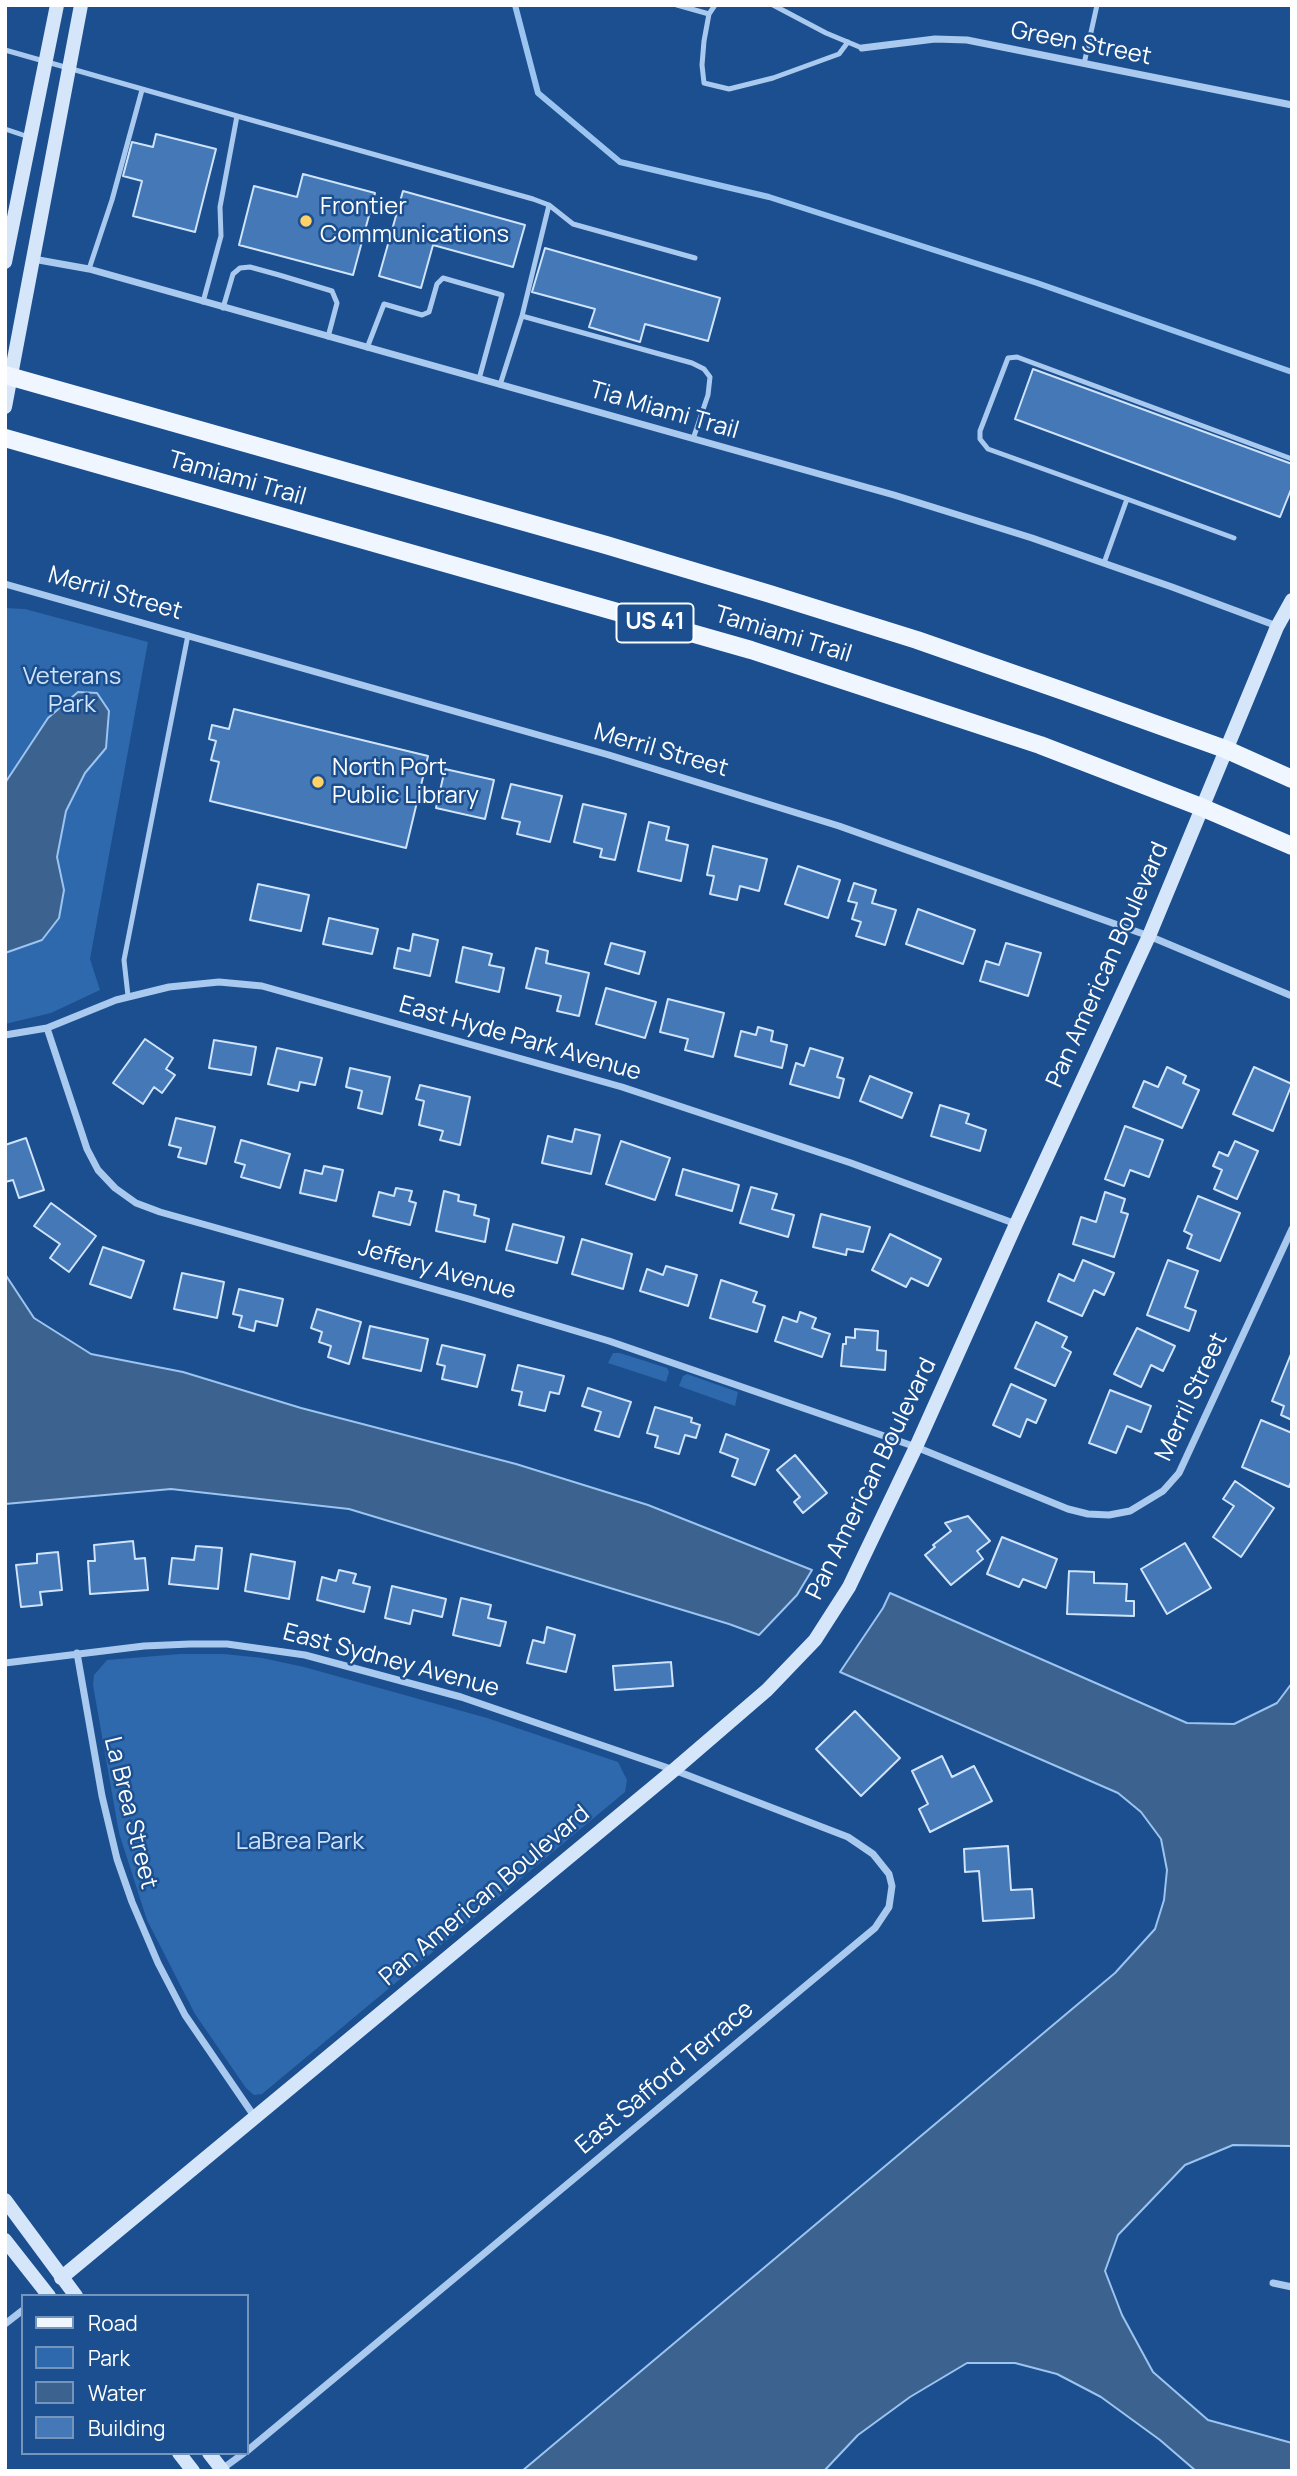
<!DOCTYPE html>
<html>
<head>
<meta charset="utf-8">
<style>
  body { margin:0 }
  #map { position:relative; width:1297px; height:2476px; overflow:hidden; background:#1b4f8f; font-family:Manrope,sans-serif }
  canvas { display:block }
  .frame { position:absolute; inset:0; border:7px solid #fff; pointer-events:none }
  .legend { position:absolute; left:21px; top:2294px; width:228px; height:161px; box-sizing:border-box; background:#1b4f8f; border:2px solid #7695bc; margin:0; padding:9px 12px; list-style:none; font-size:21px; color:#fff }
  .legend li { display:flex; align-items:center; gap:14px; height:35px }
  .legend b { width:35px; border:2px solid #7695bc }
</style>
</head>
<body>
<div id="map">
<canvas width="1297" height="2476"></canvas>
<div class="frame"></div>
<ul class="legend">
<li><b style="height:9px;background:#f0f6ff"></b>Road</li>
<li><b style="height:19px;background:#2e69ad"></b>Park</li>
<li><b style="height:19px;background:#3c6290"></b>Water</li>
<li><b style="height:19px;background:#4478b7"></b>Building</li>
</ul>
</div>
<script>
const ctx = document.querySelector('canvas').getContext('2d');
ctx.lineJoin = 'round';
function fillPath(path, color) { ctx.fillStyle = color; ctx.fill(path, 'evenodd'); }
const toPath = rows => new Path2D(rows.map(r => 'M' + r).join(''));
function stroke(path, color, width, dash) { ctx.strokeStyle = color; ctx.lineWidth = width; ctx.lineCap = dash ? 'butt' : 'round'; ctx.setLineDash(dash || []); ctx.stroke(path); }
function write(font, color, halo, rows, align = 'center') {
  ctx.font = font + ' Manrope,sans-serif'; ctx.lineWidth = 5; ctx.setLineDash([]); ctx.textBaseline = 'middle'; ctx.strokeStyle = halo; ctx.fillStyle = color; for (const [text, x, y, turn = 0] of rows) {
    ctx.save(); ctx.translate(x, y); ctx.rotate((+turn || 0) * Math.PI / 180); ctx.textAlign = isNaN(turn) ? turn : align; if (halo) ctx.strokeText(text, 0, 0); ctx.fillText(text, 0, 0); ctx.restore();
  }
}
const green = toPath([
  [5,608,25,609,148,642,90,959,100,990,51,1013,5,1024],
  [613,1353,620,1353,667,1368,669,1372,666,1382,608,1363],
  [687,1374,738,1392,735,1406,679,1386,683,1376],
  [180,1654,224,1654,262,1658,304,1667,487,1718,618,1762,627,1780,625,1792,262,2094,254,2095,246,2088,195,2014,147,1920,119,1833,93,1685,94,1675,107,1660]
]);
const water = toPath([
  [78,692,97,693,109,711,106,748,85,773,66,811,57,857,64,890,59,918,42,940,5,953,5,783,48,718,78,692],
  [5,1274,34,1318,91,1354,183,1372,301,1408,516,1464,648,1505,812,1570,797,1595,759,1635,729,1624,349,1509,171,1489,5,1504,5,1274],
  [890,1593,1187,1723,1234,1724,1277,1703,1292,1683,1292,2146,1233,2145,1185,2165,1118,2235,1105,2271,1122,2315,1153,2372,1208,2420,1292,2443,1292,2471,1196,2471,1160,2440,1101,2397,1057,2374,1015,2363,967,2363,910,2397,858,2435,824,2471,522,2471,1115,1973,1155,1929,1164,1900,1167,1870,1161,1839,1141,1812,1118,1793,840,1672,883,1608,890,1593]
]);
const stream = toPath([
  [515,5,538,93,620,162,769,197,1037,283,1292,372]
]);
const building = toPath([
  [156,134,216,149,195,232,133,216,142,181,123,176,132,142,153,147,156,134],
  [303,174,375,193,353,275,239,245,254,186,297,197,303,174],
  [403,191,525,225,513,267,433,245,421,288,379,276,403,191],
  [545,248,720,298,708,341,645,324,640,342,589,327,595,309,532,292,545,248],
  [1033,369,1292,464,1292,487,1280,517,1015,419,1033,369],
  [234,709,428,756,406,848,210,801,219,762,211,760,216,741,209,739,212,725,229,729,234,709],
  [445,769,494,780,485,819,436,808,445,769],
  [511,784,562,796,550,842,517,834,520,822,502,818,511,784],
  [583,804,626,814,615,860,600,857,602,849,574,842,583,804],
  [649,822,669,827,666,840,688,845,681,881,638,871,649,822],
  [713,846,767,859,759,891,740,886,737,900,710,894,714,876,707,875,713,846],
  [798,866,840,880,828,918,785,904,798,866],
  [854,883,876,890,872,903,896,910,885,945,856,936,861,922,852,919,857,903,848,901,854,883],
  [258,884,309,895,301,931,250,920,258,884],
  [918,909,975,930,963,964,906,944,918,909],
  [329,918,378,929,372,954,323,944,329,918],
  [413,934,438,940,430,976,394,968,398,948,410,951,413,934],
  [611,943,645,952,639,974,605,964,611,943],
  [1006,943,1041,953,1028,996,980,981,986,961,999,965,1006,943],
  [463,947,492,954,489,965,504,968,499,992,456,982,463,947],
  [536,948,548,951,546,963,589,973,579,1016,557,1011,561,996,526,988,536,948],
  [606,988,656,1002,645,1038,596,1024,606,988],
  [668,999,724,1013,713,1057,685,1050,688,1039,660,1032,668,999],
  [758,1027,773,1031,771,1041,787,1045,782,1068,735,1056,741,1031,756,1035,758,1027],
  [145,1039,173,1058,166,1069,175,1075,162,1093,154,1087,143,1104,113,1083,145,1039],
  [214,1040,256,1047,251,1075,209,1068,214,1040],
  [277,1048,322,1058,315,1085,300,1082,298,1091,268,1084,277,1048],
  [810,1048,843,1058,837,1077,844,1079,839,1098,790,1084,796,1063,804,1066,810,1048],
  [1167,1067,1186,1076,1183,1083,1199,1090,1182,1128,1133,1107,1144,1081,1158,1087,1167,1067],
  [1254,1067,1292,1084,1273,1131,1233,1114,1254,1067],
  [350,1068,390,1077,382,1114,358,1108,362,1091,346,1087,350,1068],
  [870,1076,912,1093,902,1118,860,1101,870,1076],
  [420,1085,470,1097,460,1145,440,1140,443,1131,419,1125,424,1101,416,1099,420,1085],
  [940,1105,969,1114,966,1123,986,1130,980,1151,931,1136,940,1105],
  [176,1118,215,1127,206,1164,178,1157,181,1148,169,1145,176,1118],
  [1125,1126,1163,1140,1149,1177,1130,1170,1124,1186,1105,1179,1125,1126],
  [575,1129,600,1135,591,1174,542,1163,548,1136,572,1142,575,1129],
  [26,1138,44,1190,19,1198,13,1180,5,1182,5,1145,26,1138],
  [241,1140,290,1154,280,1188,241,1177,245,1165,235,1162,241,1140],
  [621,1141,670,1158,655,1200,606,1184,621,1141],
  [1235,1141,1258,1151,1237,1199,1214,1189,1222,1170,1213,1166,1219,1152,1228,1156,1235,1141],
  [324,1166,343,1170,336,1201,300,1193,305,1170,322,1174,324,1166],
  [683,1169,739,1185,732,1211,676,1195,683,1169],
  [751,1187,777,1194,772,1209,794,1215,788,1237,740,1223,751,1187],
  [396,1188,412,1191,409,1201,416,1203,410,1225,373,1216,379,1192,394,1196,396,1188],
  [444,1191,459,1195,458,1201,476,1205,474,1215,489,1219,485,1242,436,1231,444,1191],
  [1105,1192,1125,1199,1121,1212,1128,1214,1114,1257,1073,1244,1081,1217,1096,1222,1105,1192],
  [1198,1196,1240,1213,1220,1261,1187,1248,1192,1235,1184,1231,1198,1196],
  [51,1203,96,1236,69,1272,50,1258,60,1244,34,1226,51,1203],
  [821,1214,870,1227,863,1252,847,1249,846,1255,813,1247,821,1214],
  [513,1224,564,1237,557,1263,506,1250,513,1224],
  [890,1234,941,1259,928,1286,911,1278,906,1287,872,1270,890,1234],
  [582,1239,632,1254,623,1289,572,1274,582,1239],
  [103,1247,144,1261,131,1298,90,1284,103,1247],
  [1083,1260,1114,1273,1104,1295,1094,1290,1082,1316,1048,1301,1059,1274,1074,1281,1083,1260],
  [1168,1260,1198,1271,1185,1307,1196,1311,1189,1331,1147,1315,1168,1260],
  [666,1266,697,1275,688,1306,640,1291,647,1269,663,1275,666,1266],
  [182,1273,224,1282,217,1318,174,1309,182,1273],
  [721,1280,757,1292,753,1302,765,1306,757,1332,710,1318,721,1280],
  [239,1289,283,1299,277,1326,256,1321,254,1331,239,1327,242,1316,233,1314,239,1289],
  [317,1309,361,1322,349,1364,328,1357,331,1346,319,1342,322,1332,311,1328,317,1309],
  [800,1312,816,1318,812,1328,830,1334,822,1357,775,1341,783,1317,797,1322,800,1312],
  [1036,1322,1067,1337,1062,1347,1071,1352,1055,1386,1015,1368,1036,1322],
  [370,1326,428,1339,421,1371,363,1358,370,1326],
  [1137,1328,1175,1346,1163,1371,1151,1365,1141,1387,1114,1374,1137,1328],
  [855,1329,878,1331,877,1350,886,1351,885,1370,841,1366,843,1344,846,1344,846,1337,855,1338,855,1329],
  [442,1345,485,1355,477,1387,442,1379,445,1366,437,1364,442,1345],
  [1291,1354,1292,1354,1292,1420,1281,1415,1284,1406,1272,1401,1291,1354],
  [518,1365,564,1376,559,1394,550,1392,545,1411,519,1405,522,1392,512,1390,518,1365],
  [1011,1384,1046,1400,1036,1423,1027,1419,1020,1437,993,1425,1011,1384],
  [588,1388,631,1402,619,1437,595,1430,601,1412,582,1406,588,1388],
  [1110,1390,1151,1406,1141,1432,1127,1426,1116,1453,1089,1443,1110,1390],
  [655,1407,692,1418,691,1422,700,1425,696,1438,685,1435,679,1454,655,1447,658,1436,647,1433,655,1407],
  [1261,1420,1292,1433,1292,1480,1289,1487,1242,1467,1261,1420],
  [726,1434,769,1450,755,1485,732,1476,738,1459,720,1452,726,1434],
  [795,1455,827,1493,803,1513,794,1502,800,1497,777,1470,795,1455],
  [1235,1481,1274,1508,1241,1557,1213,1537,1234,1506,1223,1499,1235,1481],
  [968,1516,990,1541,977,1551,983,1559,951,1585,925,1555,935,1547,933,1545,951,1531,945,1523,968,1516],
  [1002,1537,1057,1559,1046,1588,1023,1579,1019,1587,987,1574,1002,1537],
  [133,1541,135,1559,145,1558,148,1590,90,1594,88,1561,95,1561,94,1545,133,1541],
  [1185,1543,1211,1588,1167,1614,1141,1569,1185,1543],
  [196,1546,222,1548,218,1589,169,1584,172,1558,194,1560,196,1546],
  [58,1552,62,1590,40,1592,42,1605,21,1607,16,1565,37,1563,37,1554,58,1552],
  [251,1554,295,1562,289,1599,245,1591,251,1554],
  [339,1570,356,1574,353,1583,370,1587,364,1612,317,1600,322,1577,336,1581,339,1570],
  [1069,1571,1094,1572,1094,1583,1127,1584,1126,1601,1134,1601,1134,1616,1067,1614,1069,1571],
  [392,1586,446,1599,442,1617,413,1610,410,1624,385,1618,392,1586],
  [461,1598,491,1605,488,1618,506,1622,500,1646,453,1635,461,1598],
  [547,1627,575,1635,566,1672,527,1663,533,1640,544,1643,547,1627],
  [671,1662,673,1686,615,1690,613,1666,671,1662],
  [855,1711,900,1758,861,1796,816,1749,855,1711],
  [942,1756,952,1777,974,1766,992,1801,930,1832,919,1809,928,1804,912,1771,942,1756],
  [1008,1846,1011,1890,1032,1889,1034,1918,983,1921,979,1871,965,1872,964,1849,1008,1846]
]);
const lane = toPath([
  [677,5,709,14],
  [715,5,709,14,704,41,702,65,704,83,729,89,773,78,839,54,848,42],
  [773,5,826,33,862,48],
  [5,50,237,116,220,207,221,236,203,302],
  [1084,64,1097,5],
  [237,116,533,199,549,205,573,224,695,258],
  [5,129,29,137],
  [89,269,112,200,142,90],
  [223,308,233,274,240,268,250,267,279,275,332,291,337,303,328,337],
  [522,316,549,205],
  [367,348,384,304,422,315,429,312,437,284,443,278,502,295,479,379],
  [500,385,522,316,692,363,704,369,710,377,708,395,693,439],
  [1127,499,1234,538],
  [1104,563,1127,499,988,449,980,439,980,431,1008,358,1017,357,1292,459],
  [128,996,124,960,188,635]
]);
const street = toPath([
  [862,48,935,39,967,40,1292,105],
  [33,259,89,269,894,495,1032,538,1172,587,1277,626],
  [5,584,609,755,839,826,1149,936,1292,996],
  [47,1028,87,1149,98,1170,115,1188,136,1203,160,1212,469,1299,609,1341,916,1447,1068,1509,1088,1514,1109,1515,1130,1511,1163,1491,1179,1473,1292,1229],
  [5,1035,47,1028,116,1000,169,987,219,982,262,986,622,1087,851,1163,1016,1224],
  [77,1653,102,1796,117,1859,132,1902,158,1963,185,2015,254,2116],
  [5,1663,144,1646,190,1644,227,1644,305,1655,461,1697,674,1770,848,1837,873,1854,889,1874,892,1886,889,1907,875,1928,247,2451],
  [1273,2283,1292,2287],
  [5,2324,23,2310],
  [222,2469,244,2453]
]);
const secondary = toPath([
  [5,262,57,5],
  [5,407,81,5],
  [5,2200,76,2296],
  [5,2240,49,2296],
  [61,2278,674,1770,767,1690,815,1640,849,1587,916,1447,1016,1224,1149,936,1277,627,1292,600],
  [179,2453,193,2471],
  [209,2453,223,2471]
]);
const primary = toPath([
  [5,375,606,545,770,594,917,640,1066,692,1225,749,1292,779],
  [5,438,751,650,1040,745,1201,807,1292,846]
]);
const markers = [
  [306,221,7,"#ffd166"],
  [318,782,7,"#ffd166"]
];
const shields = [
  [655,623,77]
];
const shieldNames = [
  ["US 41",655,623]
];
const streetNames = [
  ["Green Street",1081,44,11],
  ["Tia Miami Trail",664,411,16],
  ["Tamiami Trail",237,479,16],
  ["Merril Street",115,594,16],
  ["Tamiami Trail",783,635,17],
  ["Merril Street",661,751,16],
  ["Pan American Boulevard",1108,965,-66],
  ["East Hyde Park Avenue",520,1039,16],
  ["Jeffery Avenue",437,1270,16],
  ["Merril Street",1192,1397,-65],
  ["Pan American Boulevard",872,1479,-64],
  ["East Sydney Avenue",391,1661,15],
  ["La Brea Street",130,1813,76],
  ["Pan American Boulevard",485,1896,-40],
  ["East Safford Terrace",665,2078,-40]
];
const poiNames = [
  ["Frontier",320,207],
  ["Communications",320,235],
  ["North Port",332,768],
  ["Public Library",332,796]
];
const parkNames = [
  ["Veterans",72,677],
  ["Park",72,705],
  ["LaBrea Park",300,1842]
];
fillPath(green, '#2e69ad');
fillPath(water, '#3c6290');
stroke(water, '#9cc4f0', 2);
stroke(stream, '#9cc4f0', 6);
fillPath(building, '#4478b7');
stroke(building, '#cfe3fa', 2);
stroke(lane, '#a9c9ee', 5);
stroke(street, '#a9c9ee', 7);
stroke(secondary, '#d6e6fa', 14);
stroke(primary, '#f0f6ff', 18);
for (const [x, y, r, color] of markers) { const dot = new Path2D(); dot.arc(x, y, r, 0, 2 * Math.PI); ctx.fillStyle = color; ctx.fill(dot); stroke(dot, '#1b4f8f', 2.5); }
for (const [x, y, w] of shields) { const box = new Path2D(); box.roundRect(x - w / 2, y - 19.5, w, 39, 5); ctx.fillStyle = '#1b4f8f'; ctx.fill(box); stroke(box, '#fff', 2); }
write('bold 23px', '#fff', null, shieldNames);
write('24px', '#fff', '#1b4f8f', streetNames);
write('24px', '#fff', '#1b4f8f', poiNames, 'left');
write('24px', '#cfe3fa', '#1b4f8f', parkNames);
</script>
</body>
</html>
